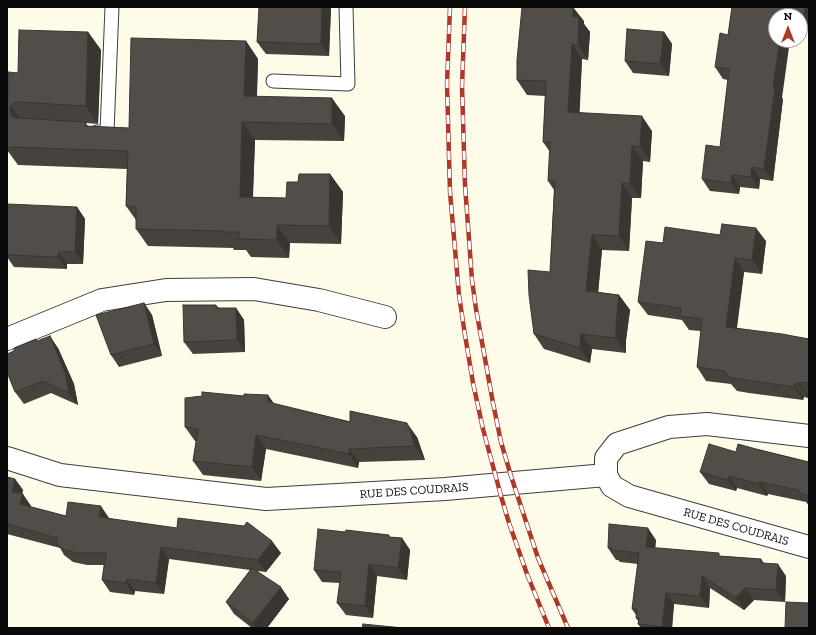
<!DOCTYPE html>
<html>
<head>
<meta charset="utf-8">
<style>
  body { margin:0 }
  #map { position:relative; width:816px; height:635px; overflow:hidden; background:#fefce9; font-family:"Zilla Slab",serif }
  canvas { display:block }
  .frame { position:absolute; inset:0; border:8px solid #0a0a0a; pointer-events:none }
  .north { position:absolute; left:768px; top:8px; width:40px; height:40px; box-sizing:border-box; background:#fff; border:1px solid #9d9d9d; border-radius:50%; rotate:0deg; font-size:11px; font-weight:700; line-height:16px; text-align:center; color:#0a0a0a }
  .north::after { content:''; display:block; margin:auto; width:14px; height:18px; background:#b0372d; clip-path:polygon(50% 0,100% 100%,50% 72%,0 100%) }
</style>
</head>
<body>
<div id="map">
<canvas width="816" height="635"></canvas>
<div class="frame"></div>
<div class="north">N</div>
</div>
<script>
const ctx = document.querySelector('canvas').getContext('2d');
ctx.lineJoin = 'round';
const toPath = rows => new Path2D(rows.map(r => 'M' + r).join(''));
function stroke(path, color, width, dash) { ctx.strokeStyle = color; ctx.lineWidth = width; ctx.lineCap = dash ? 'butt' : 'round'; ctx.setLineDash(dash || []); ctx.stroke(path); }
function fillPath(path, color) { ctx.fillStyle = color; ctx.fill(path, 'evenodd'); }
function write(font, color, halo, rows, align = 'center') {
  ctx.font = font + ' "Zilla Slab",serif'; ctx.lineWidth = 4; ctx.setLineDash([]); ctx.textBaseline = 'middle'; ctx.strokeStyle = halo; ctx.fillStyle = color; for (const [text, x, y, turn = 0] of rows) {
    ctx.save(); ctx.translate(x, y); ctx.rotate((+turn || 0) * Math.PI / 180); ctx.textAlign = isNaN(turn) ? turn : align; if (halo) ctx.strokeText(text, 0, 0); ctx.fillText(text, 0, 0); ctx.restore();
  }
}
const lane = toPath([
  [273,81,348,84,346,7],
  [97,132,107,132,112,7]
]);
const street = toPath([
  [7,339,102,300,166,290,254,289,319,300,385,317],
  [7,458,60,475,266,499,445,489,606,475,612,486,629,496,809,547],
  [606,475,606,458,617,444,669,427,707,424,809,436]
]);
const rail = toPath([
  [450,7,447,84,450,192,459,295,465,335,473,383,483,429,501,496,509,523,527,574,549,628],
  [465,7,462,86,465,185,472,280,476,309,493,403,501,442,511,476,538,558,568,628]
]);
const wall = toPath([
  [322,7,330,7,331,8,329,56,266,54,257,42],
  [732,7,809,7,809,30,800,29,800,16,776,16,782,98,783,99,773,181,760,179,759,189,740,187,739,194,710,191,702,179,720,147,728,80,723,79,715,67,728,35],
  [584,21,584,24,590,32,588,60,582,59,579,112,652,131,650,162,643,161,641,198,632,198,629,251,602,250,598,292,619,295,630,310,626,340,626,353,592,349,590,363,544,349,534,334,550,272,554,190,548,181,550,152,543,142,545,96,527,95,517,80],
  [88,32,101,50,98,124,86,123,88,126,129,128,246,41,258,59,257,97,345,116,344,141,255,140,253,197,286,198,298,182,330,174,343,192,341,244,290,243,289,258,251,257,246,250,234,250,233,248,148,246,136,229,136,220,126,206,127,169,18,165,7,150,7,89,18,73],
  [664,32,672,44,669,76,633,73,625,61],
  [77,207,85,219,83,264,67,264,67,269,14,267,7,257,7,211],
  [720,235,766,241,762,274,744,272,737,328,809,339,809,396,808,396,808,398,804,397,803,400,749,393,737,391,731,384,706,381,697,367,701,331,689,330,682,320,648,315,638,302,663,243],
  [144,303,152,315,162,356,119,367,111,355],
  [216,305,219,308,236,308,244,320,245,352,193,354,184,342],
  [37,341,58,348,74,384,78,405,51,393,24,404,15,392],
  [275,404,417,437,425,460,359,462,358,468,266,449,261,481,203,475,193,461,196,441,195,441,185,427],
  [756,449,809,462,809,506,806,502,768,494,767,496,737,488,736,491,709,484,700,472,736,452],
  [7,477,15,479,23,490,22,494,31,506,31,507,66,516,109,518,109,519,281,553,266,572,257,571,289,599,267,628,252,628,234,614,226,602,250,570,169,559,164,594,135,591,134,595,110,592,102,580,104,565,87,565,73,562,64,555,60,548,7,534],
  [345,532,389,535,390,537,402,538,410,550,407,580,377,576,373,618,346,615,337,603,340,583,322,582,314,570],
  [656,540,655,548,721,556,761,559,764,563,786,576,785,602,754,600,744,610,710,588,709,608,674,604,672,628,641,628,638,624,638,621,636,618,636,615,632,609,638,564,620,562,618,560,616,560,608,548]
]);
const shadedWall = toPath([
  [322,7,330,7,331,8,329,56,321,44],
  [573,7,584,21,584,24,590,32,588,60,578,45,573,17],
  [805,7,809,7,809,27,803,19],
  [88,32,101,50,98,124,86,106],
  [664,32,672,44,669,76,660,64],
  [780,40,790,40,782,98,783,99,773,181,764,169,773,87],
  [246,41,258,59,256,114,244,96],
  [572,44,582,59,579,127,568,112],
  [332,98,345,116,344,141,332,124],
  [11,106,24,123,22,127,11,114,10,109],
  [642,116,652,131,650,162,640,147],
  [242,122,255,140,252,215,240,197],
  [632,146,643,161,641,198,630,183],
  [752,167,760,179,759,189,751,177],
  [330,174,343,192,341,244,329,226],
  [732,175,740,187,739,194,731,183],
  [622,183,632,198,629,251,619,236],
  [77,207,85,219,83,264,75,252],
  [277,225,290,243,289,258,277,240],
  [756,228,766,241,762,274,752,260],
  [592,235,602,250,597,306,586,291],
  [59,252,67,264,67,269,58,257],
  [735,258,744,272,735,340,726,327],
  [619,295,630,310,626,340,626,353,616,338,616,325],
  [144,303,152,315,162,356,154,344],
  [236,308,244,320,245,352,237,340],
  [581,334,592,349,590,363,580,348],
  [50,336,58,348,74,384,78,405,69,393],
  [799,382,808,396,808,398,798,384],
  [794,384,804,397,803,400,794,387],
  [268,395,278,409,268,402],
  [407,423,417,437,425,460,415,446],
  [256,435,266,449,261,481,252,467],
  [349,449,359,462,358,468,349,454],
  [729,476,737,488,736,491,728,480],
  [15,479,23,490,20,503,12,492],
  [760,482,768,494,767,496,759,484],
  [23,494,31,506,28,516,20,504],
  [101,506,109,518,107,529,99,517],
  [648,528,656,540,654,559,646,547],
  [402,538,410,550,407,580,398,568],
  [272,541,281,553,266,572,258,560],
  [161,547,169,559,164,594,156,583],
  [369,564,377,576,373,618,365,606],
  [778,564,786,576,785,602,776,590],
  [702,576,710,588,709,608,700,596],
  [127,579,135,591,134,595,126,583],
  [281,587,289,599,267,628,256,628,253,623],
  [745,588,754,600,744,610,736,598],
  [666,593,674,604,672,628,663,628,662,627]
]);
const building = toPath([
  [259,7,322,7,321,44,257,42,259,7],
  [522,7,573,7,573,17,579,17,578,45,572,44,568,112,642,116,640,147,632,146,630,183,622,183,619,236,592,235,586,291,619,295,616,325,616,338,581,334,580,348,534,334,529,295,528,270,550,272,555,181,548,181,550,142,543,142,546,81,517,80,517,60,522,7],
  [732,7,805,7,803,19,800,19,800,16,776,16,776,40,780,40,773,87,775,88,764,169,752,167,751,177,732,175,731,183,702,179,706,145,720,147,729,69,715,67,720,33,728,35,732,7],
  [627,29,664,32,660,64,625,61,627,29],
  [19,30,88,32,86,106,18,102,14,103,11,106,10,109,11,114,13,117,17,118,85,122,85,126,129,128,131,38,246,41,244,96,332,98,332,124,242,122,240,197,286,198,287,182,298,182,299,174,330,174,329,226,277,225,277,240,238,239,239,232,222,232,222,231,136,229,136,207,126,206,128,151,7,147,8,72,18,73,19,30],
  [7,204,77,207,75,252,59,252,58,257,7,255,7,204],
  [722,224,756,228,752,260,735,258,726,327,782,334,809,339,809,383,799,382,798,384,794,384,794,387,739,379,728,377,728,374,724,374,725,371,697,367,702,319,680,316,681,308,638,302,646,241,663,243,665,227,720,235,722,224],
  [144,303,154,344,111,355,96,315,144,303],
  [183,305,216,305,216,308,236,308,237,340,184,342,183,305],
  [50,336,65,372,69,393,43,381,15,392,7,372,7,354,14,351,14,348,36,339,37,341,50,336],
  [202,392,244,396,244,394,268,395,268,402,350,422,350,411,407,423,415,446,349,449,349,454,256,435,252,467,193,461,198,429,185,427,185,398,202,396,202,392],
  [709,444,736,452,738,444,756,449,809,462,809,496,801,494,798,490,760,482,759,484,729,476,728,480,700,472,709,444],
  [7,477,15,479,12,492,23,494,20,504,66,516,68,502,101,506,99,517,177,528,178,518,244,526,247,522,272,541,258,560,161,547,156,583,127,579,126,583,102,580,106,553,78,553,65,550,56,543,57,538,7,524,7,477],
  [609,524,648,528,646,547,719,553,719,556,761,559,761,563,778,564,776,590,745,588,736,598,702,576,700,596,666,593,662,627,638,624,639,618,636,618,637,609,632,609,639,553,611,550,612,548,608,548,609,524],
  [318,529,345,532,346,530,389,535,389,537,402,538,398,568,369,564,365,606,337,603,341,572,314,570,318,529],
  [252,568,281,587,253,623,226,602,252,568],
  [786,602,809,603,809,628,785,628,786,602],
  [363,624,403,628,362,628,363,624]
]);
const streetNames = [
  ["RUE DES COUDRAIS",414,491,-4],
  ["RUE DES COUDRAIS",736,527,16]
];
stroke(lane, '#3d3d3d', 15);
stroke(street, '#3d3d3d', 24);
stroke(lane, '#fff', 13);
stroke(street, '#fff', 22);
stroke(rail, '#b0372d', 4.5);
stroke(rail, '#fff', 3, [9]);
fillPath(wall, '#47423e');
fillPath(shadedWall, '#393632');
fillPath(building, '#524d48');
stroke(building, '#393632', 1);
write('12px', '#0a0a0a', '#fff', streetNames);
</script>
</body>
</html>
